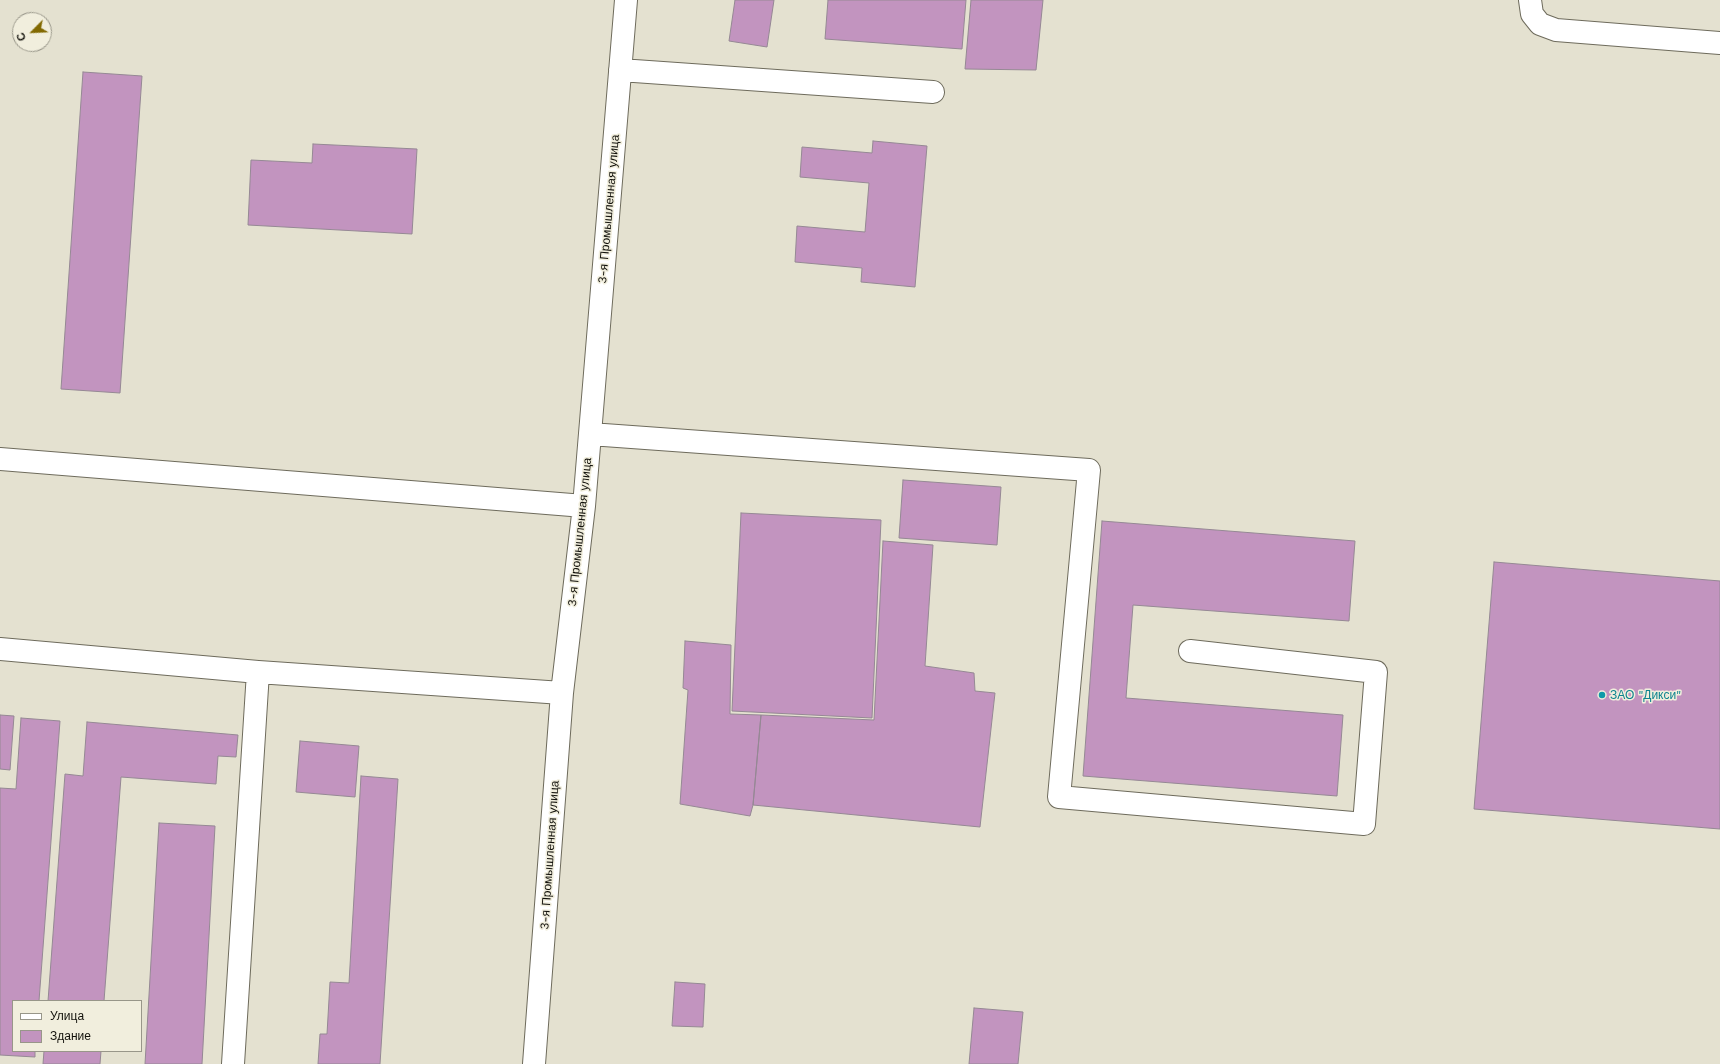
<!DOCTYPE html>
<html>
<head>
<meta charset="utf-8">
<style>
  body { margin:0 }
  #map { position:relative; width:1720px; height:1064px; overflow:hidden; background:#e4e1d0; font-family:"Work Sans",sans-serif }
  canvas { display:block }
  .legend { position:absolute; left:12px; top:1000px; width:130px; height:52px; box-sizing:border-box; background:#f1eedd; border:1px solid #989689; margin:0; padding:5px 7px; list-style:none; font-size:12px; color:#12110b }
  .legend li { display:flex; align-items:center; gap:8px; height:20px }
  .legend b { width:20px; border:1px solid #989689 }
  .north { position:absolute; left:12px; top:12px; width:40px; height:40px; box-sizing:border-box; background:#f1eedd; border:1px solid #989689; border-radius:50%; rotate:246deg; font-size:11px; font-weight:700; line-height:16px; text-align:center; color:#12110b }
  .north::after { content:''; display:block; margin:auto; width:14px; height:18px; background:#826901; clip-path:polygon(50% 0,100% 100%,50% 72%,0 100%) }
</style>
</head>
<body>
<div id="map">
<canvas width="1720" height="1064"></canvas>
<ul class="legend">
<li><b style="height:5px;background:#fff"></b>Улица</li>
<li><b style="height:11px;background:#c294bf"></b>Здание</li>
</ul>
<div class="north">С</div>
</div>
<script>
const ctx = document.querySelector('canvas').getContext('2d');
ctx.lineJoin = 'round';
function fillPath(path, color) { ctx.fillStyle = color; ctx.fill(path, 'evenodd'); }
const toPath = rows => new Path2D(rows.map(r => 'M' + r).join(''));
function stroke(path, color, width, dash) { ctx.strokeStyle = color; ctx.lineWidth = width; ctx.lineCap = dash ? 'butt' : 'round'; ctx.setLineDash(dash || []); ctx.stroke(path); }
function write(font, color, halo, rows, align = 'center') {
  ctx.font = font + ' "Work Sans",sans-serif'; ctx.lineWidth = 3; ctx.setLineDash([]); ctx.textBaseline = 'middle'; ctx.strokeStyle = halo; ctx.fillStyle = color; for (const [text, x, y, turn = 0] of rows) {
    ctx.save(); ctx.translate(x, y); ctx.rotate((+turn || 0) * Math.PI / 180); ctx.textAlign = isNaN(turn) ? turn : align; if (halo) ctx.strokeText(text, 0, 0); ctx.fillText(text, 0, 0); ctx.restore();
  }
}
const building = toPath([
  [735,0,774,0,767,47,729,41,735,0],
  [828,0,966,0,962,49,825,39,828,0],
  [971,0,1043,0,1036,70,965,69,971,0],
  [83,72,142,76,120,393,61,389,83,72],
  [873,141,927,146,915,287,861,282,862,268,795,262,797,226,865,232,869,183,800,177,802,147,872,153,873,141],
  [313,144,417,149,412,234,248,225,251,160,312,163,313,144],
  [903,480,1001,487,997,545,899,538,903,480],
  [741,513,881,520,872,718,732,711,741,513],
  [1102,521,1355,541,1349,621,1133,605,1126,698,1343,715,1337,796,1083,776,1102,521],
  [883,541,933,545,925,666,974,673,975,691,995,693,980,827,753,805,761,715,874,720,883,541],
  [1494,562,1720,581,1720,829,1474,809,1494,562],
  [685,641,731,645,730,714,761,715,753,805,750,816,680,804,688,690,683,688,685,641],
  [0,715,14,716,10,770,0,769,0,715],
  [21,718,60,721,39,1001,13,1001,13,1051,35,1051,35,1057,0,1055,0,788,16,789,21,718],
  [87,722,238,735,236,757,218,756,216,784,121,777,104,1001,48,1001,65,774,83,776,87,722],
  [300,741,359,746,355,797,296,792,300,741],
  [361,776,398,779,380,1064,318,1064,320,1034,327,1034,330,982,349,983,361,776],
  [159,823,215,826,202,1064,145,1064,159,823],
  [675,982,705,984,703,1027,672,1026,675,982],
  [974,1008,1023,1012,1018,1064,969,1064,974,1008],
  [44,1051,101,1051,100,1064,43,1064,44,1051]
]);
const minor = toPath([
  [1530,0,1532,14,1540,24,1556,30,1720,43],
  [620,70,933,92],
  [590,434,1089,470,1059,797,1364,824,1376,672,1190,651],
  [0,459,584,506],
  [0,649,258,672,562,693],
  [233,1064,258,672],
  [534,1064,562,693,584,506,626,0]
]);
const markers = [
  [1602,695,4,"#0f9aa8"]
];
const streetNames = [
  ["3-я Промышленная улица",609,209,-85],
  ["3-я Промышленная улица",580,532,-84],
  ["3-я Промышленная улица",550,855,-86]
];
const cultureNames = [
  ["ЗАО \"Дикси\"",1610,695]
];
fillPath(building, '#c294bf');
stroke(building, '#958894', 1);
stroke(minor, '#6e6b5c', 24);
stroke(minor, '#fff', 22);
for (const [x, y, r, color] of markers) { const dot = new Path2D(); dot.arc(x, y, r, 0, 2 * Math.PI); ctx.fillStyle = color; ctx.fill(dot); stroke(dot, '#f1eedd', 1.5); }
write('12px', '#12110b', '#f1eedd', streetNames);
write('12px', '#0d838f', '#f1eedd', cultureNames, 'left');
</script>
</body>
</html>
